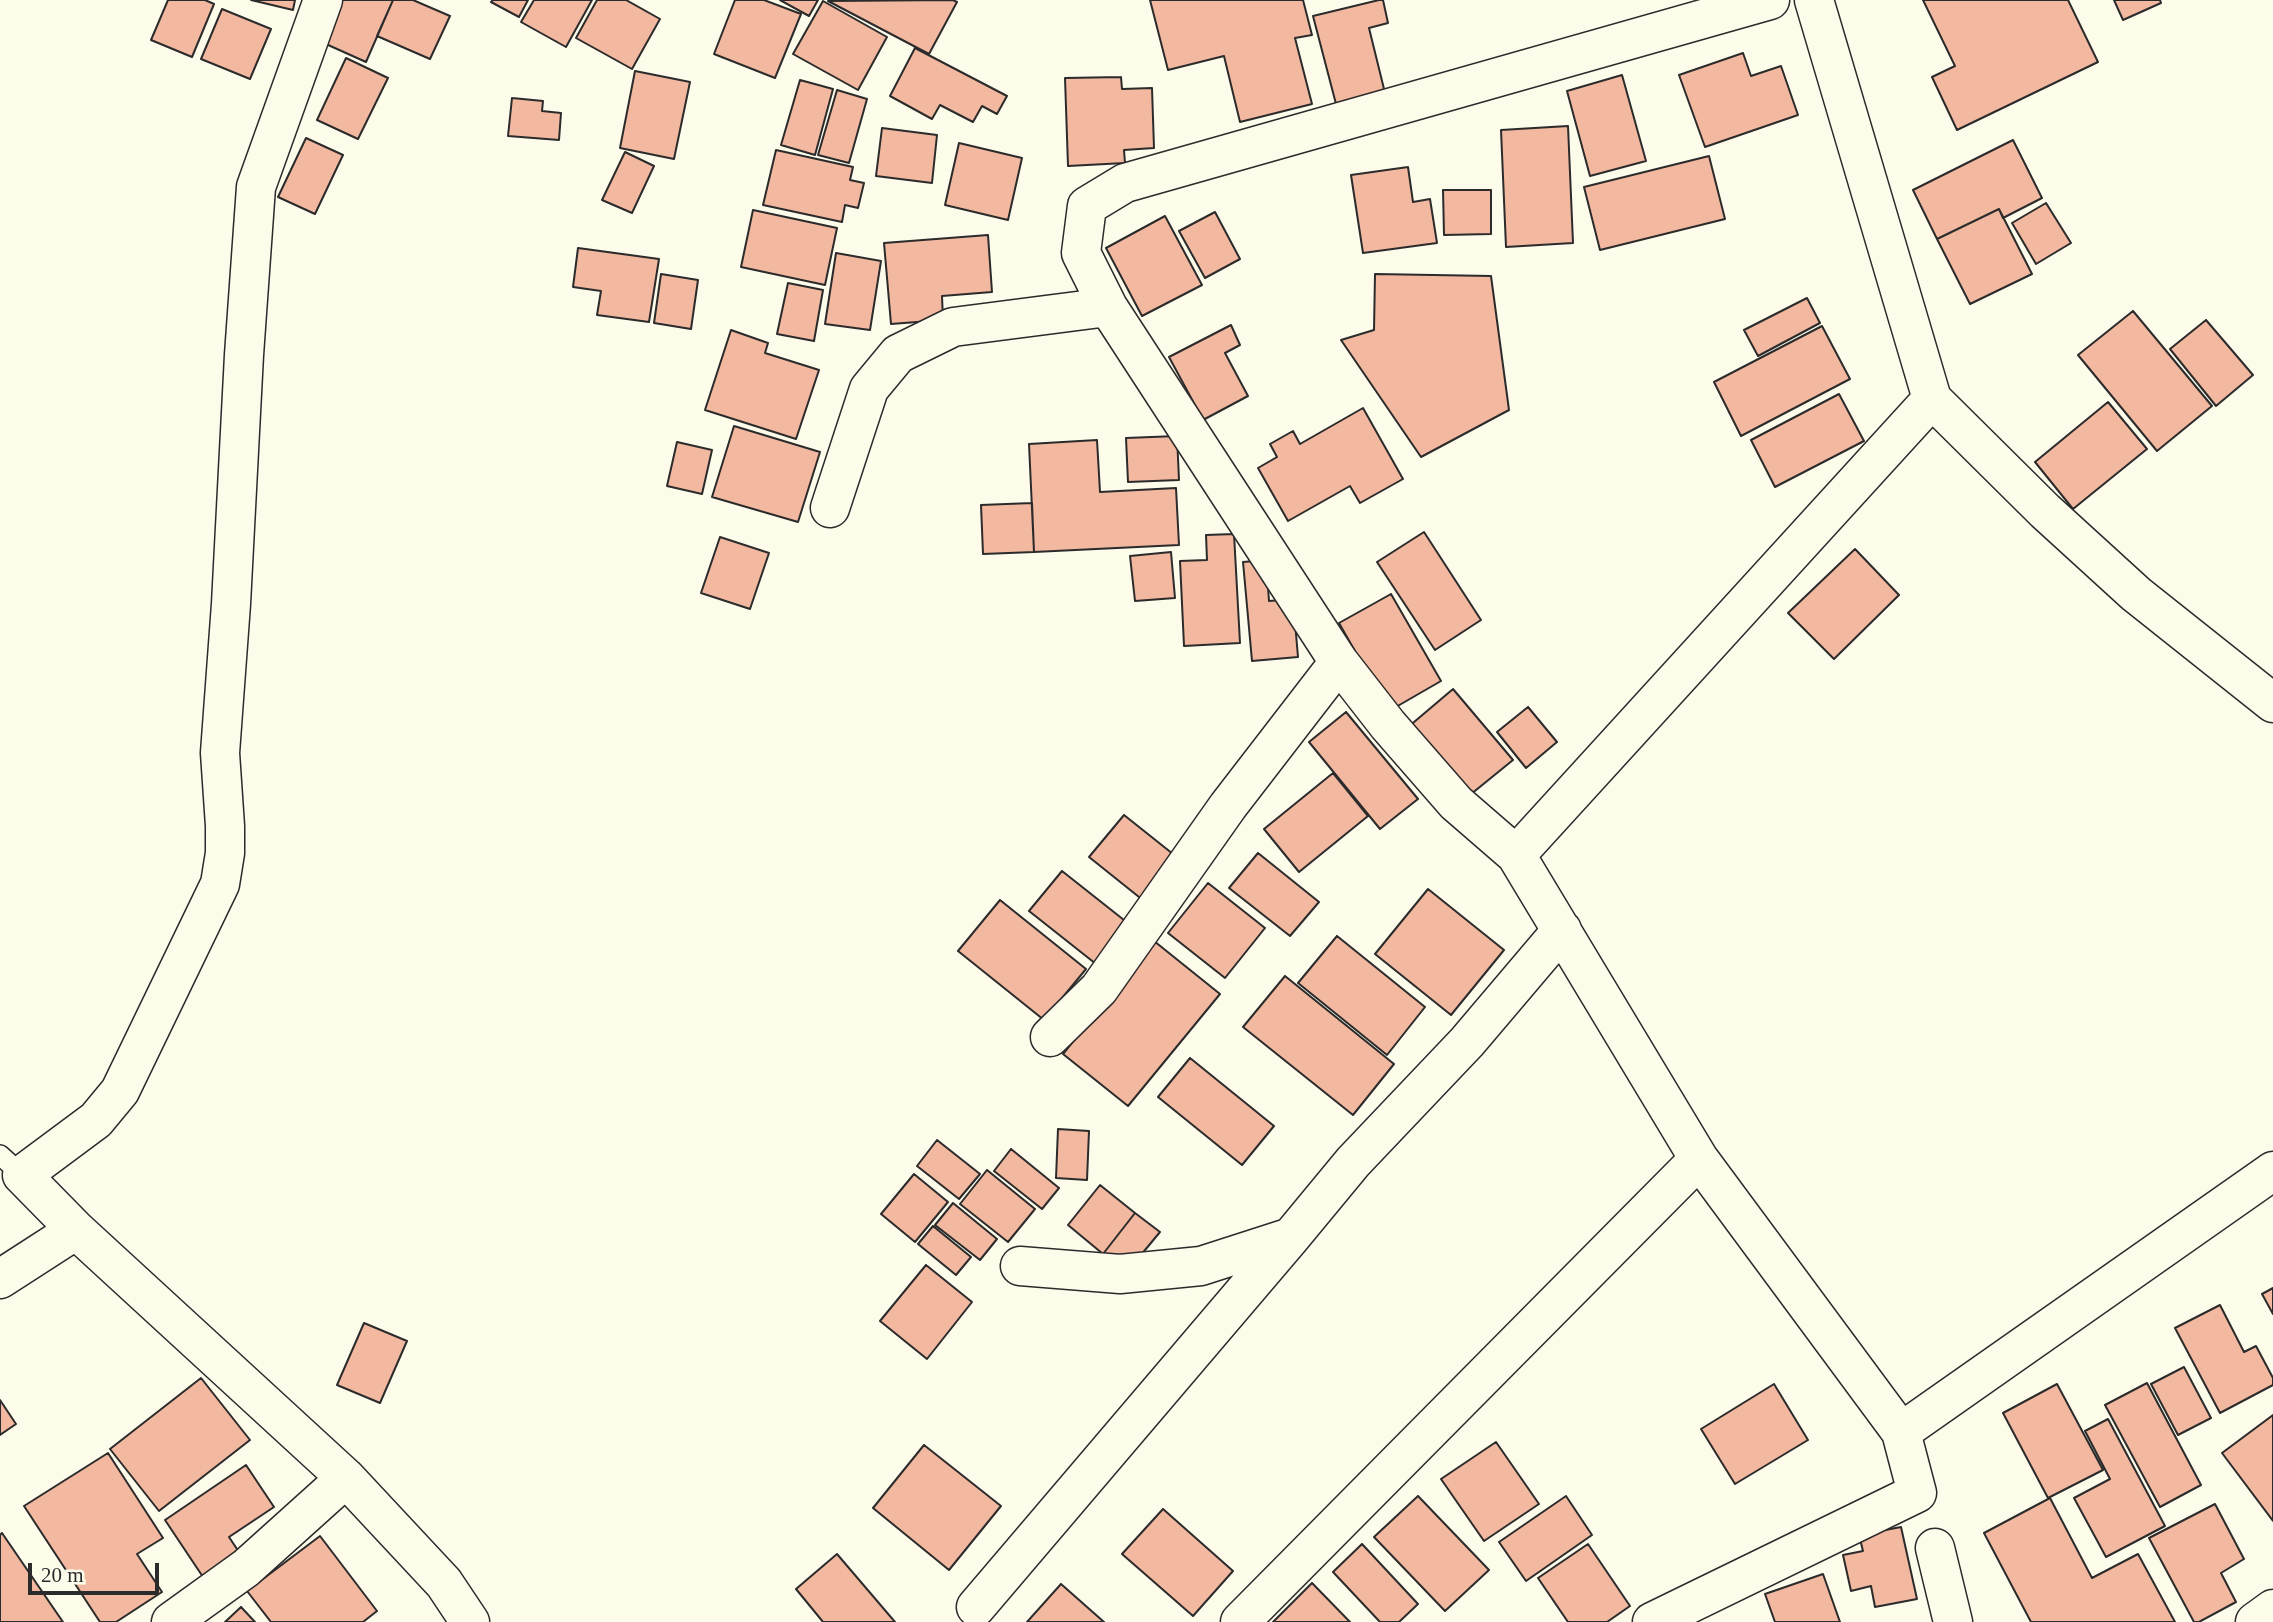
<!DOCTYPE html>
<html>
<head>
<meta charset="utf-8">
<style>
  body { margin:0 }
  #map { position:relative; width:2273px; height:1622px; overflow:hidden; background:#fdfbea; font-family:Georgia,serif }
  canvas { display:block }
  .scale { position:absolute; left:28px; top:1563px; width:131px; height:32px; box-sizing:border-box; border:4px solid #2b2b2b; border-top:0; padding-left:9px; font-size:21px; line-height:24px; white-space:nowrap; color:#2b2b2b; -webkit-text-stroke:5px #fdfbea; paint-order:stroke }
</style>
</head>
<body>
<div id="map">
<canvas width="2273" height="1622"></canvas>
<div class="scale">20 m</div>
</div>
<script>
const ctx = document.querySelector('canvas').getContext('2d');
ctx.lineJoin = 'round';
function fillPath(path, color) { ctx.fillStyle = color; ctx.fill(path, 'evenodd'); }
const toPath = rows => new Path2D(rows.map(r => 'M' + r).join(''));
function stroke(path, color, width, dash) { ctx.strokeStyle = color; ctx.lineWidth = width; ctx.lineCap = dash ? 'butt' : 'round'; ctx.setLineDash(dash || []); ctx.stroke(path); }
const building = toPath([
  [168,0,205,0,214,4,192,57,151,40,168,0],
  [251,0,295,0,293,10,251,0],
  [334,0,393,0,366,62,317,40,334,0],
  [393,0,413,0,450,16,430,59,377,36,393,0],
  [493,0,528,0,519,17,491,2,493,0],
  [534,0,592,0,566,47,521,22,534,0],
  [597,0,626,0,660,19,632,69,576,38,597,0],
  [735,0,764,0,801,14,775,78,714,54,735,0],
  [780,0,818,0,809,16,780,0],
  [953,0,957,2,929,54,828,1,953,0],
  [1150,0,1303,0,1312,35,1295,38,1312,104,1240,122,1224,56,1168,70,1150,0],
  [1379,0,1383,0,1388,23,1369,28,1385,93,1336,104,1313,16,1379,0],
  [1923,0,2068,0,2098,62,1957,130,1932,77,1955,66,1923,0],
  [2114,0,2160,0,2161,3,2123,20,2114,0],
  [823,1,887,37,858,90,793,54,823,1],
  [222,9,271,29,250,79,201,59,222,9],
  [915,48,1007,96,997,114,982,106,973,122,940,105,932,119,890,96,915,48],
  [1743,53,1751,76,1781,66,1798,115,1705,147,1679,75,1743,53],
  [346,58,388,78,358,139,317,120,346,58],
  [635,71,690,82,674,159,620,148,635,71],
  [1622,75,1646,161,1590,176,1567,91,1622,75],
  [1121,77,1122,89,1152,88,1154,148,1124,150,1125,163,1068,166,1065,78,1121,77],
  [800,80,833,89,815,155,781,145,800,80],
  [837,90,867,99,849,163,818,155,837,90],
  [512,98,543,101,542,111,561,113,559,140,508,136,512,98],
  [1568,126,1573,243,1506,247,1501,130,1568,126],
  [882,128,937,135,932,183,876,176,882,128],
  [306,138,343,155,315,214,278,197,306,138],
  [2013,140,2042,198,2003,218,1999,209,1937,239,1913,190,2013,140],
  [959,143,1022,158,1008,220,945,205,959,143],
  [776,150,853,167,850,180,864,183,858,208,845,205,842,222,763,205,776,150],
  [625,152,654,166,632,213,602,200,625,152],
  [1709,156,1725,219,1600,250,1584,187,1709,156],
  [1408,167,1413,202,1430,199,1437,243,1363,253,1351,175,1408,167],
  [1443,190,1491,190,1491,234,1444,235,1443,190],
  [2046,203,2071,243,2036,264,2012,223,2046,203],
  [1999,209,2032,274,1970,304,1937,239,1999,209],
  [753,210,837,228,825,285,741,267,753,210],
  [1215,212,1240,259,1205,278,1179,231,1215,212],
  [1165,216,1202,285,1142,316,1106,248,1165,216],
  [988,235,992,292,942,296,943,320,891,324,884,243,988,235],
  [578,248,659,259,649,322,597,315,601,291,573,287,578,248],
  [836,253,881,261,870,330,825,324,836,253],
  [661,274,698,280,691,329,654,323,661,274],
  [1375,274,1491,276,1509,410,1421,457,1341,340,1374,330,1375,274],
  [788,283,823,290,814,341,777,334,788,283],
  [1807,298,1820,323,1758,356,1744,330,1807,298],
  [2133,311,2212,406,2157,451,2078,355,2133,311],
  [2206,320,2253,375,2216,406,2170,349,2206,320],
  [1231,325,1240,345,1225,353,1248,396,1203,420,1169,357,1231,325],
  [1822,326,1850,379,1741,436,1714,382,1822,326],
  [731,330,768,343,765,353,819,370,796,439,705,410,731,330],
  [1839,394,1864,441,1775,487,1751,440,1839,394],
  [2108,402,2147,449,2073,509,2035,462,2108,402],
  [1363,408,1403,479,1360,503,1350,486,1288,521,1258,468,1277,457,1270,444,1293,431,1300,444,1363,408],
  [734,426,820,452,798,522,712,497,734,426],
  [1177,436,1179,480,1128,482,1126,438,1177,436],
  [1097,440,1100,492,1176,488,1179,545,1034,552,1029,444,1097,440],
  [677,442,712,450,702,494,667,486,677,442],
  [1032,503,1034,552,983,554,981,505,1032,503],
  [1424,532,1481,620,1435,650,1377,562,1424,532],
  [1234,534,1240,643,1184,646,1180,561,1207,560,1206,535,1234,534],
  [720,537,769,553,750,609,701,593,720,537],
  [1855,549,1899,595,1834,659,1788,613,1855,549],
  [1171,552,1175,598,1135,601,1130,556,1171,552],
  [1266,560,1269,601,1293,599,1298,657,1252,661,1243,562,1266,560],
  [1391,594,1441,681,1389,711,1339,623,1391,594],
  [1453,689,1513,760,1465,799,1407,728,1453,689],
  [1528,707,1557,742,1526,768,1497,732,1528,707],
  [1346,712,1418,799,1380,829,1309,742,1346,712],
  [1333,773,1368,816,1299,872,1264,829,1333,773],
  [1124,815,1178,858,1144,901,1089,857,1124,815],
  [1258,853,1319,902,1290,936,1229,888,1258,853],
  [1062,871,1129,924,1096,964,1029,911,1062,871],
  [1208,883,1265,928,1225,978,1168,933,1208,883],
  [1428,889,1504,950,1451,1015,1375,954,1428,889],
  [1000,900,1086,969,1044,1020,958,951,1000,900],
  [1337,936,1425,1007,1387,1055,1298,983,1337,936],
  [1154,941,1220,994,1128,1106,1063,1054,1154,941],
  [1285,976,1394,1064,1353,1115,1243,1027,1285,976],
  [1190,1058,1274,1126,1242,1165,1158,1097,1190,1058],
  [1058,1129,1089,1131,1087,1180,1056,1178,1058,1129],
  [937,1140,980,1174,959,1199,917,1166,937,1140],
  [1011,1149,1059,1188,1042,1209,994,1171,1011,1149],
  [987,1170,1035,1209,1008,1242,960,1204,987,1170],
  [914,1174,948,1202,915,1242,881,1214,914,1174],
  [1100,1185,1135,1213,1103,1254,1068,1225,1100,1185],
  [953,1203,997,1239,980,1260,935,1225,953,1203],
  [1135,1213,1160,1232,1126,1273,1103,1254,1135,1213],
  [933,1226,971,1257,956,1275,918,1244,933,1226],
  [926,1265,972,1302,927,1359,880,1321,926,1265],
  [2273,1288,2273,1314,2262,1294,2273,1288],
  [2220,1305,2244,1352,2256,1346,2273,1378,2273,1385,2220,1413,2175,1328,2220,1305],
  [364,1323,407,1341,380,1403,337,1385,364,1323],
  [2184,1367,2211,1418,2178,1435,2151,1384,2184,1367],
  [201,1378,250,1440,159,1511,110,1449,201,1378],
  [2147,1383,2201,1485,2160,1507,2105,1405,2147,1383],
  [1774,1384,1808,1440,1735,1484,1701,1429,1774,1384],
  [2057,1384,2103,1470,2048,1498,2003,1413,2057,1384],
  [0,1400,16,1424,0,1435,0,1400],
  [2273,1415,2273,1521,2222,1453,2273,1415],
  [2108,1419,2165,1526,2106,1557,2074,1498,2110,1479,2085,1431,2108,1419],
  [1496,1442,1539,1504,1484,1541,1441,1479,1496,1442],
  [924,1445,1001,1506,949,1570,873,1508,924,1445],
  [108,1453,163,1538,137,1554,162,1592,116,1622,100,1622,24,1506,108,1453],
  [246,1465,274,1507,229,1537,241,1555,205,1580,165,1520,246,1465],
  [1418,1496,1489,1570,1445,1611,1374,1537,1418,1496],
  [1566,1496,1592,1535,1526,1581,1499,1542,1566,1496],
  [2050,1498,2092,1578,2138,1554,2175,1622,2031,1622,1984,1533,2050,1498],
  [2215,1504,2244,1559,2221,1573,2236,1602,2199,1622,2194,1622,2149,1538,2215,1504],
  [1163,1509,1233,1571,1193,1616,1122,1554,1163,1509],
  [1901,1527,1917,1599,1875,1607,1871,1586,1851,1591,1843,1555,1863,1551,1859,1535,1901,1527],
  [2,1533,63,1622,0,1622,0,1535,2,1533],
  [320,1536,377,1611,363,1622,271,1622,247,1591,320,1536],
  [1362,1544,1418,1604,1399,1622,1380,1622,1333,1572,1362,1544],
  [1588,1544,1630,1606,1607,1622,1568,1622,1538,1578,1588,1544],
  [837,1554,895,1622,823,1622,796,1589,837,1554],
  [1823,1574,1840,1622,1775,1622,1765,1594,1823,1574],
  [1312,1583,1350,1622,1273,1622,1312,1583],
  [1061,1584,1104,1622,1027,1622,1061,1584],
  [241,1607,255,1622,225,1622,241,1607]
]);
const lane = toPath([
  [0,1155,22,1175]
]);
const street = toPath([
  [323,0,256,187,244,355,231,604,220,753,225,826,225,853,220,884,120,1091,96,1120,22,1175,76,1230,346,1478,444,1583,470,1622],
  [1932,399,2045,511,2136,594,2273,703],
  [830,508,869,389,898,354,953,327,1108,307],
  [1516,855,1456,803,1388,725,1339,662,1108,307,1081,253,1087,206,1125,183,1770,0],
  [1050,1037,1099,989,1228,806,1339,662],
  [1020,1266,1120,1274,1201,1266,1291,1237,1353,1162,1467,1042,1562,930],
  [0,1279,76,1230],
  [1901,1432,2273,1171],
  [1935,1548,1953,1622],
  [976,1607,1291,1237],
  [171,1622,246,1568,346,1478],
  [1240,1622,1699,1159],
  [1652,1622,1917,1493,1901,1432,1699,1159,1516,855,1932,399,1814,0],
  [2255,1622,2273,1609]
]);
fillPath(building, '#f2b8a0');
stroke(building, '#2b2b2b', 2);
stroke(lane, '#2b2b2b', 22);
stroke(street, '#2b2b2b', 41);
stroke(lane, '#fdfbea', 19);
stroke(street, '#fdfbea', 38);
</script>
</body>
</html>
